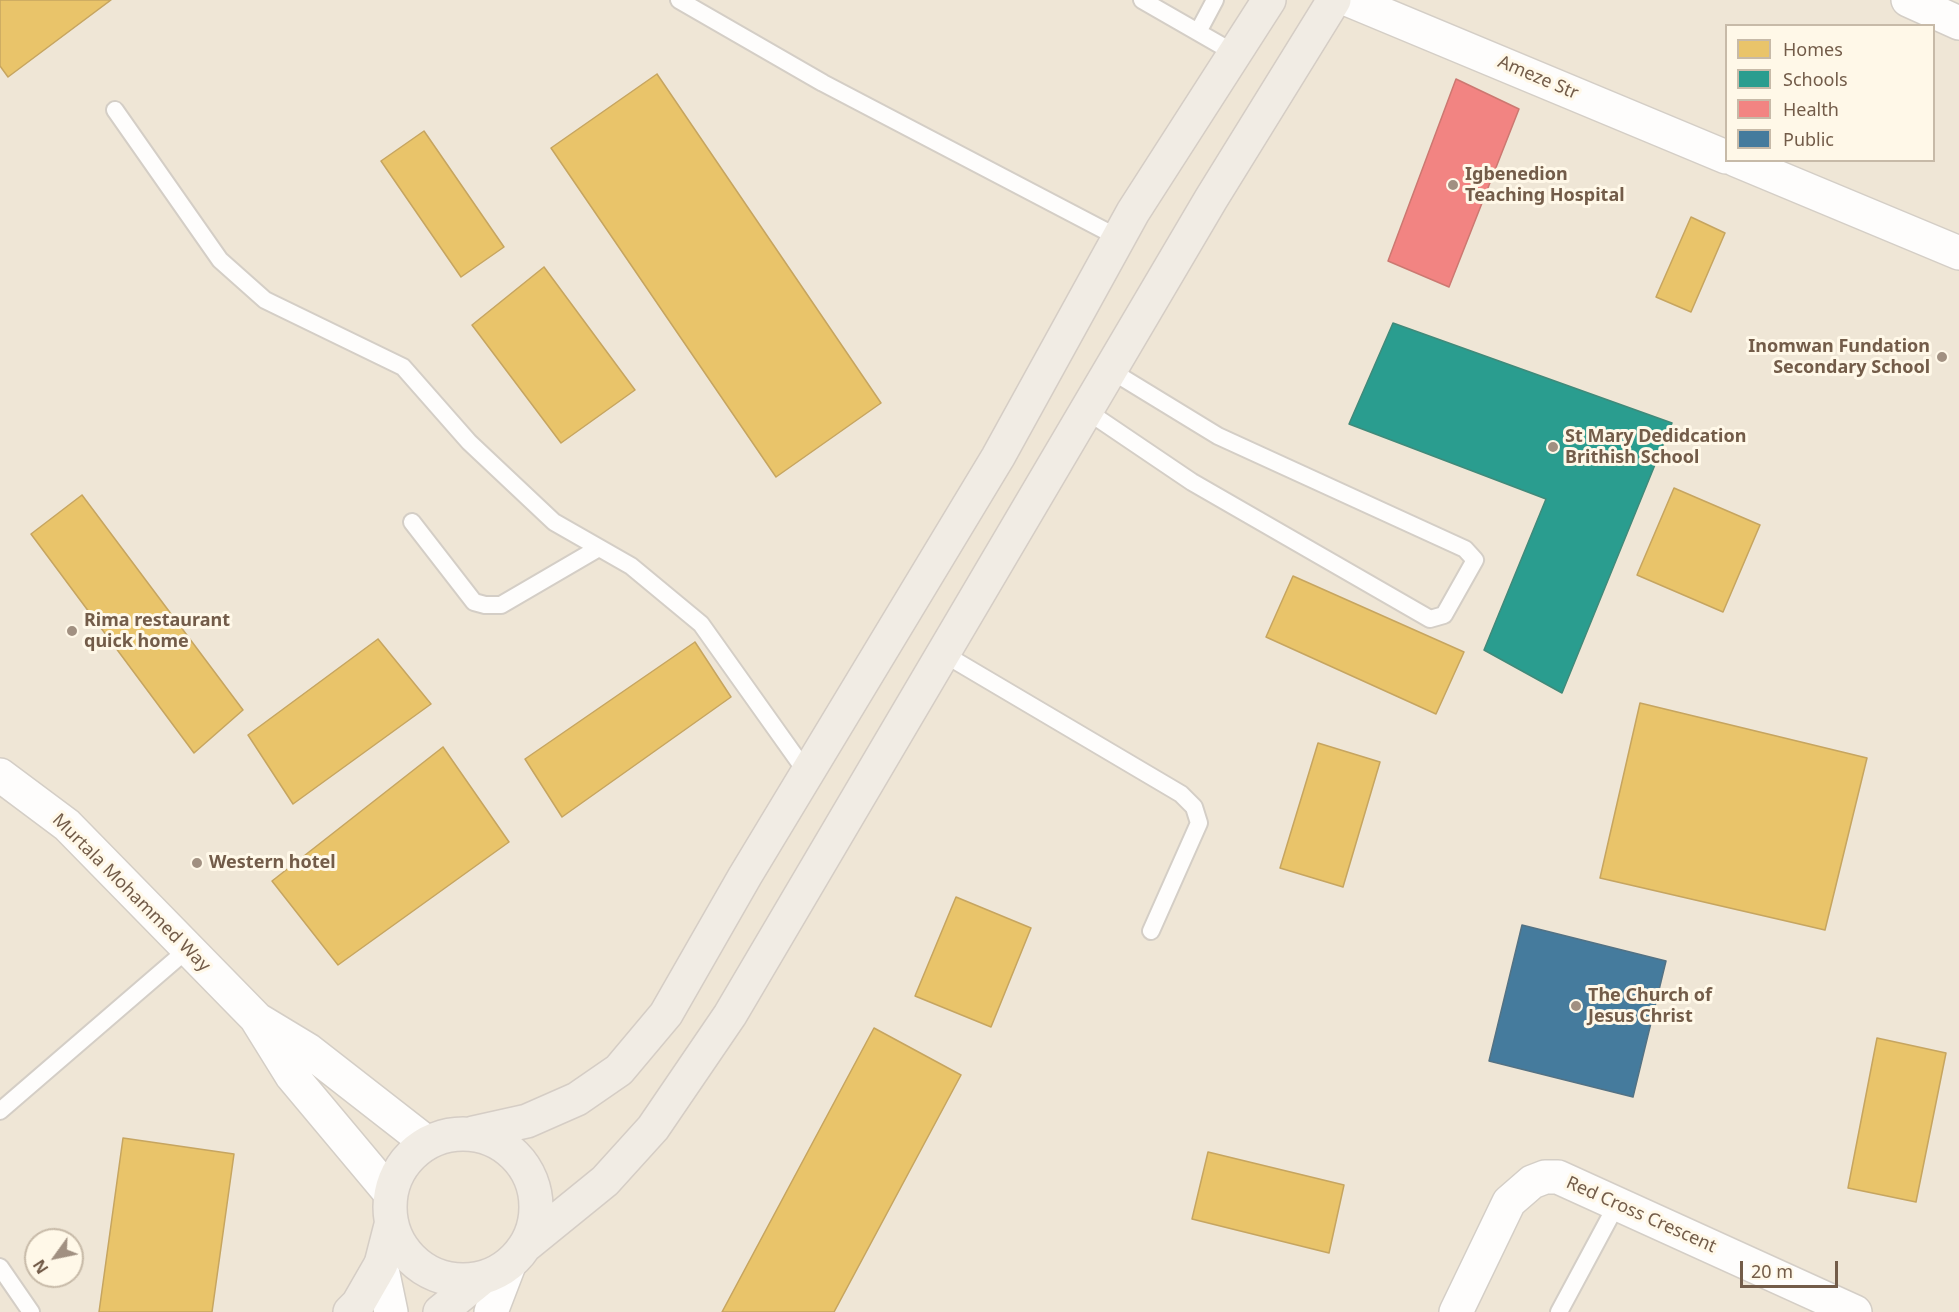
<!DOCTYPE html>
<html>
<head>
<meta charset="utf-8">
<style>
  body { margin:0 }
  #map { position:relative; width:1959px; height:1312px; overflow:hidden; background:#f6f2e9; font-family:"Noto Sans",sans-serif }
  canvas { display:block }
  .legend { position:absolute; left:1725px; top:24px; width:210px; height:138px; box-sizing:border-box; background:#fff8e8; border:2px solid #c7baa8; margin:0; padding:8px 10px; list-style:none; font-size:18px; color:#735c49 }
  .legend li { display:flex; align-items:center; gap:12px; height:30px }
  .legend b { width:30px; border:2px solid #c7baa8 }
  .north { position:absolute; left:24px; top:1228px; width:60px; height:60px; box-sizing:border-box; background:#fff8e8; border:2px solid #c7baa8; border-radius:50%; rotate:237deg; font-size:16px; font-weight:700; line-height:24px; text-align:center; color:#735c49 }
  .north::after { content:''; display:block; margin:auto; width:21px; height:27px; background:#a19081; clip-path:polygon(50% 0,100% 100%,50% 72%,0 100%) }
  .scale { position:absolute; left:1740px; top:1261px; width:98px; height:27px; box-sizing:border-box; border:3px solid #735c49; border-top:0; padding-left:8px; font-size:18px; line-height:21px; white-space:nowrap; color:#735c49; -webkit-text-stroke:4px #fff8e8; paint-order:stroke }
</style>
</head>
<body>
<div id="map">
<canvas width="1959" height="1312"></canvas>
<ul class="legend">
<li><b style="height:16px;background:#e9c46a"></b>Homes</li>
<li><b style="height:16px;background:#2a9d8f"></b>Schools</li>
<li><b style="height:16px;background:#f28482"></b>Health</li>
<li><b style="height:16px;background:#457b9d"></b>Public</li>
</ul>
<div class="north">N</div>
<div class="scale">20 m</div>
</div>
<script>
const ctx = document.querySelector('canvas').getContext('2d');
ctx.lineJoin = 'round';
function fillPath(path, color) { ctx.fillStyle = color; ctx.fill(path, 'evenodd'); }
const toPath = rows => new Path2D(rows.map(r => 'M' + r).join(''));
function stroke(path, color, width, dash) { ctx.strokeStyle = color; ctx.lineWidth = width; ctx.lineCap = dash ? 'butt' : 'round'; ctx.setLineDash(dash || []); ctx.stroke(path); }
function write(font, color, halo, rows, align = 'center') {
  ctx.font = font + ' "Noto Sans",sans-serif'; ctx.lineWidth = 6; ctx.setLineDash([]); ctx.textBaseline = 'middle'; ctx.strokeStyle = halo; ctx.fillStyle = color; for (const [text, x, y, turn = 0] of rows) {
    ctx.save(); ctx.translate(x, y); ctx.rotate((+turn || 0) * Math.PI / 180); ctx.textAlign = isNaN(turn) ? turn : align; if (halo) ctx.strokeText(text, 0, 0); ctx.fillText(text, 0, 0); ctx.restore();
  }
}
const residential = toPath([
  [0,0,1959,0,1959,1312,0,1312],
  [1726,26,1934,26,1934,160,1726,160],
  [36,1240,72,1240,72,1276,36,1276]
]);
const homes = toPath([
  [0,0,111,0,8,77,0,66,0,0],
  [657,74,881,403,776,477,551,148,657,74],
  [424,131,504,247,461,277,381,161,424,131],
  [1691,217,1725,233,1691,312,1656,297,1691,217],
  [544,267,635,390,561,443,472,325,544,267],
  [1674,488,1760,525,1723,612,1637,575,1674,488],
  [82,495,243,710,194,753,31,534,82,495],
  [1293,576,1464,652,1436,714,1266,637,1293,576],
  [378,639,431,704,293,804,248,735,378,639],
  [695,642,731,697,562,817,525,759,695,642],
  [1640,703,1867,758,1825,930,1600,878,1640,703],
  [1318,743,1380,762,1343,887,1280,868,1318,743],
  [443,747,509,842,338,965,272,881,443,747],
  [956,897,1031,928,991,1027,915,996,956,897],
  [874,1028,961,1075,834,1312,722,1312,874,1028],
  [1877,1038,1946,1053,1916,1202,1848,1188,1877,1038],
  [123,1138,234,1154,212,1312,99,1312,123,1138],
  [1208,1152,1344,1185,1329,1253,1192,1219,1208,1152]
]);
const schools = toPath([
  [1393,323,1672,423,1562,693,1484,650,1546,499,1349,424,1393,323]
]);
const health = toPath([
  [1456,79,1519,109,1449,287,1388,261,1456,79]
]);
const public = toPath([
  [1522,925,1666,961,1633,1097,1489,1061,1522,925]
]);
const service = toPath([
  [679,0,823,83,1119,238],
  [1142,0,1236,54],
  [1198,32,1215,0],
  [115,110,220,260,265,300,403,367,469,442,554,522,631,566,701,624,807,773],
  [1087,411,1192,482,1430,619,1444,615,1475,560,1465,549,1218,436,1110,370],
  [412,522,474,602,485,605,501,605,597,549],
  [944,654,1181,794,1194,807,1199,823,1151,931],
  [0,1111,188,949],
  [0,1267,31,1312],
  [1559,1312,1617,1204]
]);
const minor = toPath([
  [1349,0,1726,157],
  [1908,0,1959,23],
  [1736,160,1959,253],
  [1456,1312,1509,1202,1532,1182,1545,1177,1558,1177,1855,1312]
]);
const tertiary = toPath([
  [0,775,67,825,256,1018,292,1076,390,1193],
  [260,1021,308,1050,426,1142],
  [381,1264,391,1312],
  [491,1312,509,1265]
]);
const trunk = toPath([
  [473,1133,527,1121,577,1099,619,1070,666,1014,745,876,998,457,1133,212,1269,0],
  '390 1207a73 73 0 1 1 146 0a73 73 0 1 1-146 0Z',
  [525,1246,605,1181,653,1128,730,1015,1211,199,1334,0],
  [350,1312,358,1304,381,1264,391,1225],
  [440,1312,482,1278]
]);
const markers = [
  [1453,185,6,"#a19081"],
  [1942,357,6,"#a19081"],
  [1553,447,6,"#a19081"],
  [72,631,6,"#a19081"],
  [197,863,6,"#a19081"],
  [1576,1006,6,"#a19081"]
];
const streetNames = [
  ["Ameze Str",1538,78,23],
  ["Murtala Mohammed Way",131,893,45],
  ["Red Cross Crescent",1641,1215,24]
];
const poiNames = [
  ["Igbenedion",1465,175],
  ["Teaching Hospital",1465,196],
  ["Inomwan Fundation",1930,347,"right"],
  ["Secondary School",1930,368,"right"],
  ["St Mary Dedidcation",1565,437],
  ["Brithish School",1565,458],
  ["Rima restaurant",84,621],
  ["quick home",84,642],
  ["Western hotel",209,863],
  ["The Church of",1588,996],
  ["Jesus Christ",1588,1017]
];
fillPath(residential, '#efe6d6');
fillPath(homes, '#e9c46a');
stroke(homes, '#c6a560', 1.5);
fillPath(schools, '#2a9d8f');
stroke(schools, '#408a7a', 1.5);
fillPath(health, '#f28482');
stroke(health, '#cc7871', 1.5);
fillPath(public, '#457b9d');
stroke(public, '#537284', 1.5);
stroke(service, '#d4cec6', 20);
stroke(minor, '#d4cec6', 36);
stroke(tertiary, '#d4cec6', 36);
stroke(trunk, '#d5cdc5', 36);
stroke(service, '#fefdfc', 16);
stroke(minor, '#fefdfc', 33);
stroke(tertiary, '#fefdfc', 33);
stroke(trunk, '#f1ece4', 33);
for (const [x, y, r, color] of markers) { const dot = new Path2D(); dot.arc(x, y, r, 0, 2 * Math.PI); ctx.fillStyle = color; ctx.fill(dot); stroke(dot, '#fff8e8', 2); }
write('18px', '#735c49', '#fff8e8', streetNames);
write('bold 18px', '#735c49', '#fff8e8', poiNames, 'left');
</script>
</body>
</html>
